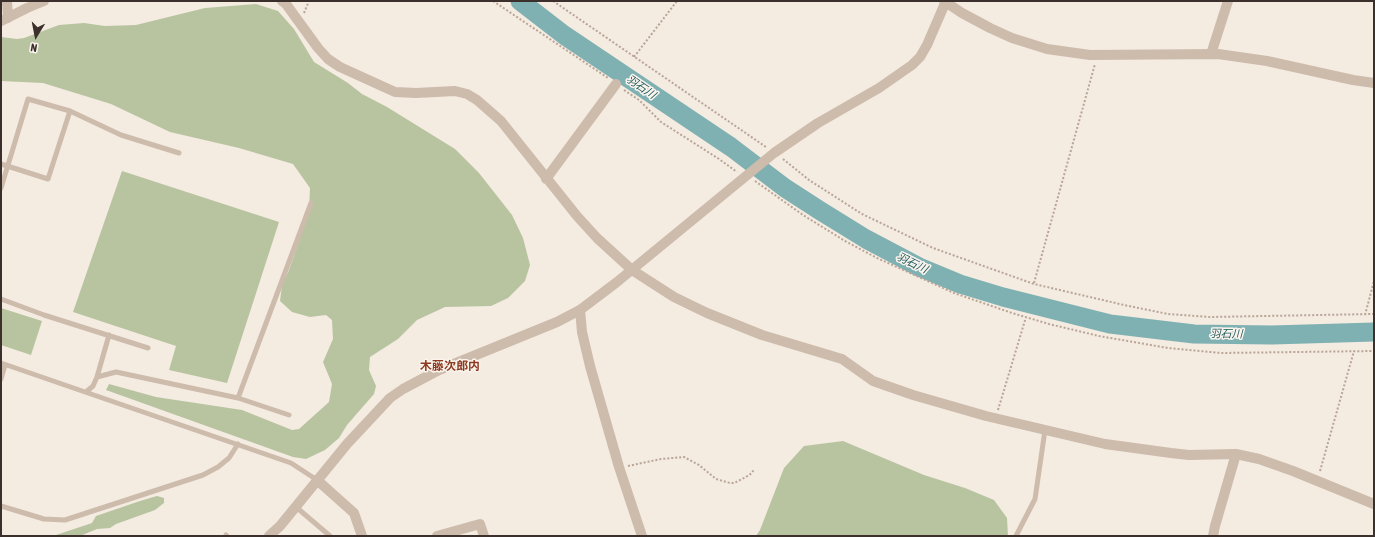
<!DOCTYPE html>
<html>
<head>
<meta charset="utf-8">
<style>
  body { margin:0 }
  #map { position:relative; width:1375px; height:537px; overflow:hidden; background:#f4ebe1; font-family:"Asap Condensed",sans-serif }
  canvas { display:block }
  .frame { position:absolute; inset:0; border:2px solid #3b302b; pointer-events:none }
  .north { position:absolute; left:16px; top:16px; width:40px; height:40px; -webkit-text-stroke:3px #fbf5ee; paint-order:stroke; rotate:190deg; font-size:11px; font-weight:700; line-height:16px; text-align:center; color:#3b302b }
  .north::after { content:''; display:block; margin:auto; width:14px; height:18px; background:#3b302b; clip-path:polygon(50% 0,100% 100%,50% 72%,0 100%) }
</style>
</head>
<body>
<div id="map">
<canvas width="1375" height="537"></canvas>
<div class="frame"></div>
<div class="north">N</div>
</div>
<script>
const ctx = document.querySelector('canvas').getContext('2d');
ctx.lineJoin = 'round';
function fillPath(path, color) { ctx.fillStyle = color; ctx.fill(path, 'evenodd'); }
const toPath = rows => new Path2D(rows.map(r => 'M' + r).join(''));
function stroke(path, color, width, dash) { ctx.strokeStyle = color; ctx.lineWidth = width; ctx.lineCap = dash ? 'butt' : 'round'; ctx.setLineDash(dash || []); ctx.stroke(path); }
function write(font, color, halo, rows, align = 'center') {
  ctx.font = font + ' "Asap Condensed","Noto Sans JP",sans-serif'; ctx.lineWidth = 3; ctx.setLineDash([]); ctx.textBaseline = 'middle'; ctx.strokeStyle = halo; ctx.fillStyle = color; for (const [text, x, y, turn = 0] of rows) {
    ctx.save(); ctx.translate(x, y); ctx.rotate((+turn || 0) * Math.PI / 180); ctx.textAlign = isNaN(turn) ? turn : align; if (halo) ctx.strokeText(text, 0, 0); ctx.fillText(text, 0, 0); ctx.restore();
  }
}
const green = toPath([
  [256,4,278,11,294,29,314,62,348,83,362,94,387,107,455,149,479,173,512,215,523,238,530,265,525,281,508,298,491,306,445,307,417,320,398,339,370,357,369,370,376,386,374,394,347,425,339,438,325,450,306,459,293,457,106,390,109,384,156,397,242,410,292,430,299,429,329,402,332,384,323,362,333,339,332,320,326,315,310,317,292,312,280,301,282,285,289,270,309,212,310,188,293,164,239,148,170,132,111,104,43,83,1,81,1,37,17,39,24,38,59,25,84,23,105,26,136,25,205,8],
  [122,171,279,222,227,383,169,370,176,346,73,312],
  [1,308,42,321,31,355,1,345],
  [843,441,924,475,965,488,994,500,1007,518,1008,536,756,536,760,530,784,468,804,446],
  [157,496,164,498,164,503,155,510,116,524,110,528,97,529,80,536,53,536,92,523,96,516,140,501]
]);
const river = toPath([
  [520,1,564,35,731,147,785,188,819,210,866,239,919,267,960,284,1003,297,1110,324,1194,334,1272,335,1374,332]
]);
const path = toPath([
  [493,1,608,78],
  [553,1,766,147],
  [304,13,309,1],
  [634,57,677,1],
  [624,90,639,100,661,122,719,159,737,172],
  [783,159,809,180,862,214,933,248,1034,284,1124,305,1168,314,1210,317,1374,314],
  [755,181,803,215,845,241,877,258,954,293,1012,313,1049,324,1099,336,1168,348,1221,353,1374,351],
  [1034,283,1095,64],
  [1365,315,1374,281],
  [998,410,1026,317],
  [628,466,661,459,684,457,699,465,716,479,730,483,734,483,746,477,752,473,754,469],
  [1320,471,1354,351]
]);
const service = toPath([
  [1,164,48,179,70,111],
  [1,188,28,99,70,111,121,135,179,153],
  [1,299,44,315,148,348],
  [1,363,291,463,317,480],
  [97,377,109,335],
  [1,379,5,365],
  [86,392,93,386,97,377,116,372,238,398,289,415],
  [238,398,311,203],
  [1,506,44,519,65,520,203,475,218,467,229,458,238,444],
  [296,507,330,536],
  [226,535,227,536],
  [1016,536,1035,499,1045,430]
]);
const minor = toPath([
  [7,1,8,18],
  [282,1,286,4,318,48,328,59,340,67,395,92,416,93,455,91,467,94,477,100,501,121,577,216,597,238,632,270,674,297,707,313,762,335,842,359,873,381,913,395,986,416,1105,444,1171,453,1189,455,1236,454,1259,459,1293,471,1374,504],
  [1,21,27,8,44,1],
  [1211,54,1228,1],
  [546,179,616,84],
  [580,310,582,332,590,366,619,467,642,536],
  [317,480,354,513,362,536],
  [437,536,480,524,484,536],
  [1213,536,1215,526,1236,454]
]);
const tertiary = toPath([
  [944,1,962,13,990,28,1012,38,1047,49,1090,55,1218,54,1267,61,1353,80,1374,83],
  [269,536,280,526,347,444,390,398,403,389,439,370,557,322,580,310,617,282,774,153,818,123,879,88,912,65,920,57,927,45,946,1]
]);
const waterNames = [
  ["羽石川",641,87,34],
  ["羽石川",912,263,26],
  ["羽石川",1226,334,1]
];
const quarterNames = [
  ["木藤次郎内",450,366]
];
fillPath(green, '#b8c4a0');
stroke(river, '#7fb0b2', 19);
stroke(path, '#b9a596', 2, [2, 2]);
stroke(service, '#cdbbac', 5);
stroke(minor, '#cdbbac', 10);
stroke(tertiary, '#cdbbac', 10);
write('italic 11px', '#1f5a5e', '#fbf5ee', waterNames);
write('bold 12px', '#8c3b22', '#fbf5ee', quarterNames);
</script>
</body>
</html>
